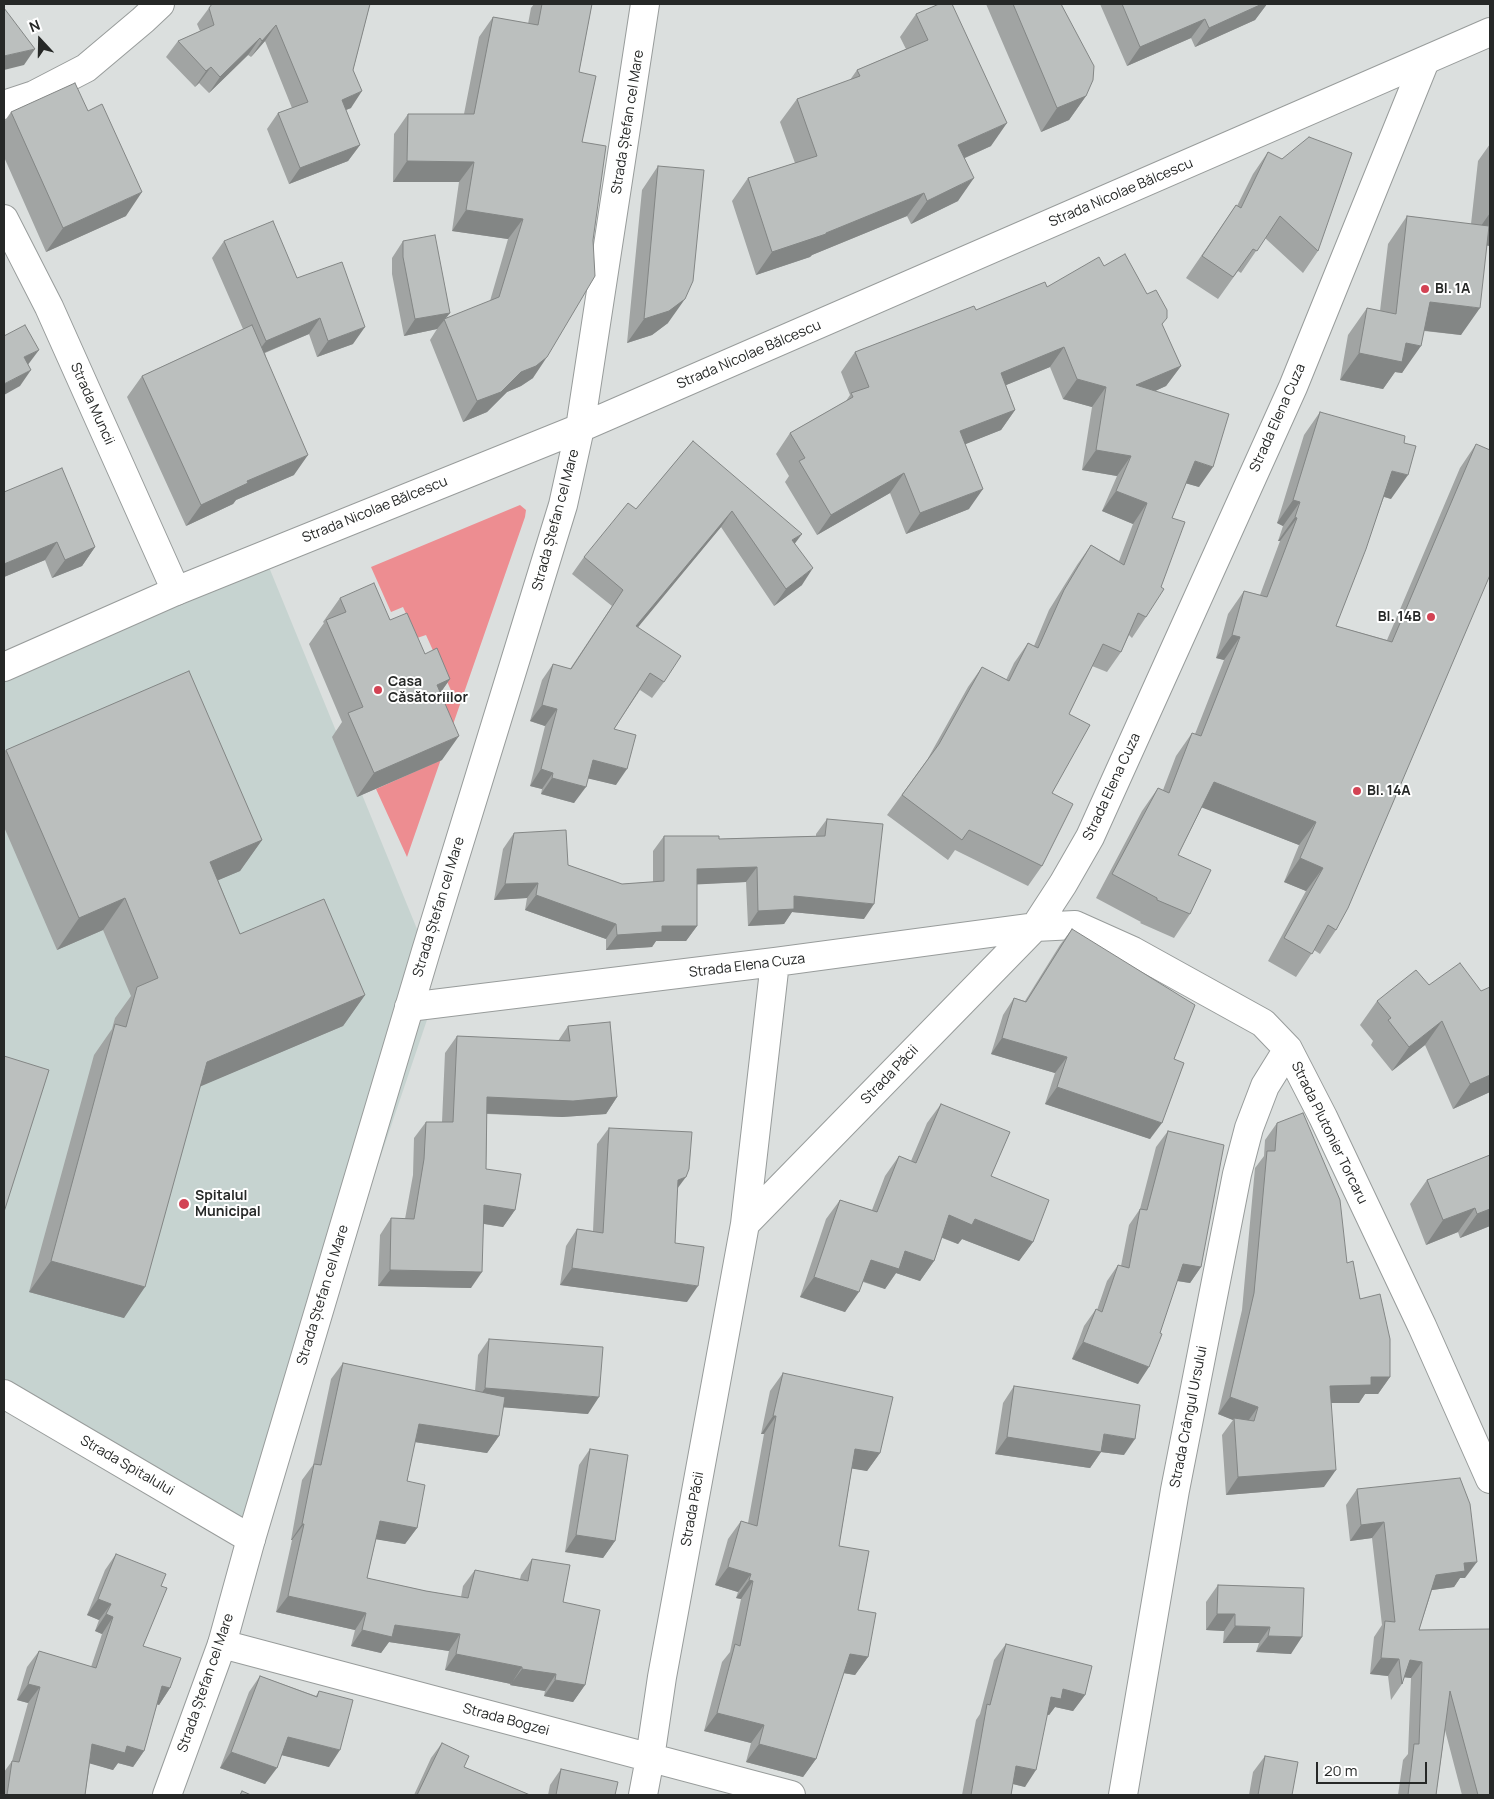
<!DOCTYPE html>
<html>
<head>
<meta charset="utf-8">
<style>
  body { margin:0 }
  #map { position:relative; width:1494px; height:1799px; overflow:hidden; background:#dbdfde; font-family:Manrope,sans-serif }
  canvas { display:block }
  .frame { position:absolute; inset:0; border:5px solid #262827; pointer-events:none }
  .north { position:absolute; left:15px; top:15px; width:50px; height:50px; -webkit-text-stroke:4px #fff; paint-order:stroke; rotate:339deg; font-size:14px; font-weight:700; line-height:20px; text-align:center; color:#262827 }
  .north::after { content:''; display:block; margin:auto; width:18px; height:22px; background:#262827; clip-path:polygon(50% 0,100% 100%,50% 72%,0 100%) }
  .scale { position:absolute; left:1316px; top:1762px; width:111px; height:22px; box-sizing:border-box; border:2px solid #262827; border-top:0; padding-left:6px; font-size:15px; line-height:18px; white-space:nowrap; color:#262827; -webkit-text-stroke:4px #fff; paint-order:stroke }
</style>
</head>
<body>
<div id="map">
<canvas width="1494" height="1799"></canvas>
<div class="frame"></div>
<div class="north">N</div>
<div class="scale">20 m</div>
</div>
<script>
const ctx = document.querySelector('canvas').getContext('2d');
ctx.lineJoin = 'round';
function fillPath(path, color) { ctx.fillStyle = color; ctx.fill(path, 'evenodd'); }
const toPath = rows => new Path2D(rows.map(r => 'M' + r).join(''));
function stroke(path, color, width, dash) { ctx.strokeStyle = color; ctx.lineWidth = width; ctx.lineCap = dash ? 'butt' : 'round'; ctx.setLineDash(dash || []); ctx.stroke(path); }
function write(font, color, halo, rows, align = 'center') {
  ctx.font = font + ' Manrope,sans-serif'; ctx.lineWidth = 4; ctx.setLineDash([]); ctx.textBaseline = 'middle'; ctx.strokeStyle = halo; ctx.fillStyle = color; for (const [text, x, y, turn = 0] of rows) {
    ctx.save(); ctx.translate(x, y); ctx.rotate((+turn || 0) * Math.PI / 180); ctx.textAlign = isNaN(turn) ? turn : align; if (halo) ctx.strokeText(text, 0, 0); ctx.fillText(text, 0, 0); ctx.restore();
  }
}
const built = toPath([
  [264,555,426,951,429,1014,251,1539,4,1394,4,666]
]);
const green = toPath([
  [520,505,526,510,525,517,407,857,376,789,434,763,435,706,454,697,426,635,417,638,403,607,391,612,371,567]
]);
const street = toPath([
  [4,105,34,95,86,68,143,20,160,4],
  [4,219,49,307,176,591],
  [409,1007,775,962,1035,927,1063,884,1090,837,1293,387,1425,61],
  [745,1224,1035,927,1075,925,1133,951,1263,1023,1288,1049,1323,1117,1422,1326,1490,1479],
  [4,1394,251,1539],
  [222,1644,791,1795],
  [643,1795,650,1758,662,1677,745,1224,775,962],
  [1123,1795,1175,1490,1237,1174,1249,1128,1265,1086,1288,1049]
]);
const secondary = toPath([
  [4,667,176,591,580,428,1490,32],
  [167,1795,222,1644,251,1539,426,951,563,505,580,428,645,4]
]);
const wall = toPath([
  [370,4,353,70,351,108,346,110,360,145,348,161,289,184,267,129,278,113,292,108,265,41,251,57,248,55,209,93,199,83,195,87,166,57,178,41,200,31,197,24,209,8],
  [534,4,592,4,579,72,533,378,521,386,507,392,487,412,463,422,430,340,437,329,404,336,392,274,392,258,403,241,450,313,445,319,490,301,508,239,452,231,459,182,393,182,394,134,408,114,464,114,479,37,493,17,528,24,531,8],
  [986,4,1061,4,1086,96,1069,120,1041,132],
  [1100,4,1267,4,1255,20,1195,47,1191,38,1127,66],
  [916,14,991,146,965,158,958,201,911,224,907,216,812,255,810,257,756,275,732,201,748,178,795,163,780,122,797,99,850,80,857,70,906,49,900,37],
  [11,112,126,216,46,252,4,157,4,122],
  [1490,144,1490,246,1487,245,1461,335,1424,331,1402,373,1395,372,1383,389,1340,380,1348,335,1367,308,1380,311,1388,244,1407,216,1471,224,1478,161],
  [1268,152,1318,251,1303,273,1265,238,1241,273,1238,271,1218,299,1186,278,1236,205,1237,206,1253,174],
  [658,166,668,323,652,335,627,343,642,190],
  [224,241,297,278,353,344,317,357,309,334,265,353,294,475,236,500,233,504,186,526,127,397,142,376,243,329,212,258],
  [1104,266,1162,325,1181,366,1166,386,1155,391,1199,487,1186,483,1172,518,1146,617,1132,638,1129,635,1121,652,1107,672,1092,666,1069,714,1052,793,1042,866,1028,886,955,850,948,860,887,815,927,760,968,687,982,667,1006,680,1014,663,1028,643,1034,646,1049,610,1077,565,1091,545,1119,561,1133,524,1102,511,1117,476,1082,470,1092,407,1063,399,1050,367,1006,385,1015,410,1001,430,965,444,969,509,906,534,890,493,817,535,785,482,789,476,776,454,790,433,846,401,850,395,841,372,855,352,1047,287],
  [1320,412,1391,499,1384,497,1336,626,1387,640,1460,468,1476,444,1336,930,1320,954,1314,950,1296,977,1268,961,1306,891,1284,882,1299,845,1202,807,1178,855,1190,914,1174,938,1140,923,1141,922,1096,898,1142,811,1158,788,1163,790,1176,756,1192,733,1195,734,1224,660,1216,658,1228,614,1244,591,1260,595,1280,541,1278,541,1283,526,1277,523,1304,435],
  [693,441,795,544,802,585,774,606,721,527,637,627,664,682,652,698,640,690,614,729,616,785,588,778,574,803,541,794,542,789,530,786,545,726,530,721,542,680,553,664,570,669,612,606,572,574,584,557,636,509],
  [4,492,95,547,82,566,52,578,45,560,4,577],
  [340,598,390,620,425,654,450,679,441,692,442,760,357,797,332,737,342,722,309,644,324,623,323,622],
  [6,750,262,840,240,871,218,880,240,934,365,995,343,1026,200,1086,124,1318,29,1292,94,1055,112,1029,115,1018,131,996,103,930,57,950,4,827,4,752],
  [827,819,864,919,792,912,784,924,748,926,746,882,697,884,697,926,686,941,656,941,652,947,606,950,606,939,525,910,527,898,494,900,503,849,514,833,568,865,622,884,653,882,653,851,664,836,719,839,816,836,816,834],
  [1072,929,1174,1059,1150,1139,1045,1104,1055,1073,991,1054,1003,1015,1014,998,1025,1001,1060,945],
  [1429,985,1481,991,1490,1092,1453,1109,1425,1045,1392,1071,1371,1045,1373,1041,1360,1025,1377,1001],
  [568,1026,617,1097,606,1114,562,1117,487,1114,486,1169,515,1210,503,1227,484,1224,471,1288,378,1286,380,1235,391,1218,405,1219,413,1175,414,1138,426,1122,442,1122,445,1053,457,1036,558,1041],
  [941,1104,991,1176,1033,1242,1019,1261,962,1239,958,1244,942,1238,934,1261,920,1281,896,1273,885,1289,863,1282,845,1312,800,1297,826,1219,840,1200,872,1210,885,1176,899,1156,911,1161,927,1123],
  [1277,1123,1347,1263,1390,1377,1378,1394,1365,1394,1359,1403,1331,1403,1324,1487,1226,1495,1222,1435,1233,1420,1218,1414,1242,1310,1255,1168,1264,1156,1265,1140],
  [609,1128,677,1189,675,1243,687,1302,560,1285,566,1246,577,1229,593,1231,597,1144],
  [1168,1131,1201,1267,1190,1283,1177,1281,1138,1384,1072,1359,1084,1326,1096,1309,1097,1310,1107,1281,1118,1265,1121,1266,1129,1225,1140,1209,1156,1147],
  [1490,1155,1490,1226,1460,1238,1458,1232,1426,1245,1410,1204,1427,1180],
  [489,1339,588,1414,503,1407,499,1436,487,1453,415,1442,407,1481,417,1528,405,1544,376,1539,367,1578,426,1591,461,1597,463,1586,475,1570,520,1579,521,1575,532,1559,563,1602,585,1685,573,1702,544,1696,545,1691,510,1685,511,1684,445,1670,449,1651,389,1642,381,1653,351,1646,355,1630,276,1612,292,1540,291,1540,302,1480,313,1465,331,1379,343,1363,475,1391,478,1355],
  [783,1373,880,1453,867,1471,852,1468,839,1546,858,1610,868,1657,855,1675,844,1673,816,1759,803,1777,746,1762,751,1743,704,1731,722,1662,730,1652,741,1599,736,1598,738,1592,715,1585,728,1539,741,1521,748,1523,764,1434,761,1434,770,1391],
  [1014,1386,1124,1455,1101,1452,1090,1468,995,1454,1003,1403],
  [590,1449,615,1541,603,1558,565,1552,579,1465],
  [1357,1489,1465,1578,1460,1578,1454,1587,1432,1590,1419,1630,1490,1629,1490,1795,1462,1795,1445,1730,1436,1795,1398,1795,1403,1760,1408,1754,1411,1678,1404,1677,1402,1684,1391,1700,1388,1676,1370,1674,1374,1637,1382,1625,1372,1538,1350,1541,1346,1505],
  [116,1554,161,1586,143,1646,170,1688,159,1705,157,1704,144,1751,133,1767,118,1763,113,1770,90,1763,85,1795,4,1795,4,1772,12,1761,28,1703,17,1700,27,1667,39,1651,91,1667,102,1634,95,1631,99,1620,87,1615,105,1570],
  [1218,1585,1304,1588,1291,1654,1256,1652,1259,1643,1223,1643,1224,1631,1206,1630,1206,1602],
  [1006,1644,1085,1695,1073,1711,1055,1707,1049,1715,1047,1715,1025,1787,1013,1784,1011,1795,962,1795,976,1720,980,1714,994,1660],
  [260,1676,316,1696,319,1691,329,1767,282,1755,265,1784,220,1768,249,1692],
  [442,1743,464,1767,530,1795,414,1795,431,1758],
  [1265,1756,1292,1795,1249,1795,1253,1772],
  [561,1769,615,1795,548,1795,550,1785]
]);
const shadedWall = toPath([
  [1262,4,1267,4,1255,20,1195,47,1209,28],
  [1205,19,1191,38,1127,66,1140,47],
  [276,25,265,41,251,57,262,41],
  [260,38,248,55,209,93,220,77],
  [35,49,24,65,4,70,4,56],
  [211,67,199,83,195,87,206,71],
  [362,91,351,108,330,116,342,100],
  [1086,96,1069,120,1041,132,1057,108],
  [1007,123,991,146,942,168,958,145],
  [360,145,348,161,289,184,300,168],
  [407,161,474,162,459,182,393,182],
  [974,178,958,201,911,224,927,201],
  [142,192,126,216,46,252,63,228],
  [924,193,907,216,812,255,810,257,756,275,772,252,826,233],
  [466,210,523,219,508,239,452,231],
  [1490,213,1490,246,1469,243],
  [685,299,668,323,652,335,627,343,644,319],
  [1430,302,1480,308,1461,335,1411,329],
  [450,313,437,329,404,336,415,319],
  [320,318,309,334,254,357,266,341],
  [365,327,353,344,317,357,328,341],
  [1406,343,1421,346,1402,373,1395,372,1383,389,1340,380,1359,353],
  [1064,347,1050,367,987,393,1001,373],
  [39,350,27,366,24,357],
  [547,357,533,378,521,386,507,392,487,412,463,422,477,401,521,372],
  [1181,366,1166,386,1122,406,1136,385],
  [31,370,20,386,4,395,4,384],
  [1077,379,1106,387,1092,407,1063,399],
  [1015,410,1001,430,946,452,960,431],
  [1096,450,1131,456,1117,476,1082,470],
  [308,455,294,475,236,500,233,504,186,526,201,505,247,481],
  [1195,461,1213,467,1199,487,1181,482],
  [1392,471,1408,475,1391,499,1376,494],
  [904,473,890,493,817,535,831,515],
  [983,489,969,509,906,534,920,513],
  [1116,491,1147,503,1133,524,1102,511],
  [1293,500,1300,502,1283,526,1277,523],
  [732,511,721,527,625,643,636,626],
  [1295,517,1297,518,1280,541,1278,541],
  [802,534,790,550,792,540],
  [57,542,45,560,4,577,4,564],
  [95,547,82,566,52,578,65,560],
  [813,568,802,585,774,606,786,589],
  [1232,635,1240,637,1224,660,1216,658],
  [450,679,433,703,437,685],
  [542,705,557,709,545,726,530,721],
  [459,736,442,760,357,797,374,773],
  [593,760,627,769,616,785,582,777],
  [541,769,553,773,542,789,530,786],
  [552,778,586,787,574,803,541,794],
  [1214,782,1316,822,1299,845,1198,806],
  [262,840,240,871,188,893,210,862],
  [1300,858,1323,868,1306,891,1284,882],
  [757,867,746,882,686,885,697,869],
  [538,883,527,898,494,900,505,884],
  [536,895,616,924,606,939,525,910],
  [794,896,874,904,864,919,792,912,784,924,748,926,758,911],
  [125,898,103,930,57,950,79,918],
  [662,926,697,926,686,941,656,941,652,947,606,950,617,935],
  [365,995,343,1026,185,1093,207,1062],
  [1442,1021,1425,1045,1392,1071,1409,1047],
  [1002,1038,1067,1057,1055,1073,991,1054],
  [1490,1075,1490,1092,1453,1109,1470,1084],
  [1057,1087,1162,1123,1150,1139,1045,1104],
  [487,1097,617,1097,606,1114,562,1117,475,1113],
  [686,1177,674,1193,678,1180],
  [484,1205,515,1210,503,1227,473,1222],
  [1475,1208,1458,1232,1426,1245,1443,1220],
  [1490,1209,1490,1226,1460,1238,1477,1214],
  [949,1215,975,1219,1033,1242,1019,1261,962,1239,958,1244,936,1235],
  [905,1251,934,1261,920,1281,896,1273,885,1289,857,1279,871,1260],
  [51,1261,145,1287,124,1318,29,1292],
  [1183,1264,1201,1267,1190,1283,1172,1280],
  [572,1268,698,1286,687,1302,560,1285],
  [390,1270,482,1272,471,1288,378,1286],
  [814,1277,859,1292,845,1312,800,1297],
  [1083,1342,1149,1367,1138,1384,1072,1359],
  [1371,1377,1390,1377,1378,1394,1365,1394,1359,1403,1318,1403,1330,1386],
  [485,1388,599,1397,588,1414,474,1405],
  [1230,1397,1258,1407,1246,1424,1234,1418,1233,1420,1218,1414],
  [773,1416,776,1416,764,1434,761,1434],
  [419,1424,499,1436,487,1453,408,1441],
  [1104,1434,1135,1439,1124,1455,1101,1452,1090,1468,995,1454,1007,1437],
  [855,1449,880,1453,867,1471,842,1467],
  [1336,1470,1324,1487,1226,1495,1238,1477],
  [380,1521,417,1528,405,1544,368,1538],
  [1384,1522,1372,1538,1350,1541,1361,1525],
  [302,1524,304,1524,292,1540,291,1540],
  [576,1535,615,1541,603,1558,565,1552],
  [1477,1562,1465,1578,1460,1578,1454,1587,1425,1591,1436,1575,1464,1563],
  [728,1567,751,1574,738,1592,715,1585],
  [749,1580,753,1581,741,1599,736,1598],
  [288,1596,366,1613,355,1630,276,1612],
  [98,1599,111,1604,99,1620,87,1615],
  [106,1614,113,1617,102,1634,95,1631],
  [1217,1614,1235,1614,1224,1631,1206,1630],
  [395,1625,460,1634,449,1651,389,1642,381,1653,351,1646,362,1630],
  [1235,1626,1270,1627,1259,1643,1223,1643],
  [1268,1636,1302,1637,1291,1654,1256,1652],
  [456,1654,522,1667,511,1684,445,1670],
  [850,1654,868,1657,855,1675,837,1672],
  [1381,1658,1399,1659,1388,1676,1370,1674],
  [1410,1660,1422,1662,1411,1678,1401,1677],
  [522,1669,556,1674,545,1691,510,1685],
  [555,1680,585,1685,573,1702,544,1696],
  [28,1684,40,1687,28,1703,17,1700],
  [162,1686,170,1688,159,1705,150,1702],
  [1063,1689,1085,1695,1073,1711,1055,1707,1049,1715,1040,1713,1051,1697],
  [717,1713,764,1725,751,1743,704,1731],
  [288,1737,340,1750,329,1767,277,1754],
  [92,1744,127,1746,144,1751,133,1767,118,1763,113,1770,81,1761],
  [759,1744,816,1759,803,1777,746,1762],
  [231,1752,277,1768,265,1784,220,1768],
  [1016,1766,1036,1770,1025,1787,1005,1782]
]);
const building = toPath([
  [212,4,370,4,353,70,362,91,342,100,360,145,300,168,278,113,308,102,276,25,262,41,260,38,220,77,211,67,206,71,178,41,214,25,209,8,212,4],
  [542,4,592,4,579,72,596,76,582,142,606,146,593,240,595,276,547,357,536,366,521,372,501,392,477,401,444,319,499,297,523,219,466,210,474,162,407,161,408,114,474,114,493,17,538,25,542,4],
  [939,4,952,4,1007,123,958,145,974,178,927,201,924,193,826,233,826,234,772,252,748,178,817,156,797,99,860,76,857,70,928,40,916,14,939,4],
  [1013,4,1061,4,1094,66,1093,80,1086,96,1057,108,1013,4],
  [1122,4,1262,4,1209,28,1205,19,1140,47,1122,4],
  [4,8,35,49,4,56,4,8],
  [75,83,88,111,102,104,142,192,63,228,11,112,75,83],
  [1309,137,1352,153,1318,251,1280,216,1257,251,1253,249,1233,277,1202,256,1236,205,1241,208,1268,152,1282,159,1309,137],
  [658,166,704,170,693,281,685,299,669,311,644,319,658,166],
  [1407,216,1489,226,1480,308,1430,302,1421,346,1406,343,1402,362,1359,353,1367,308,1396,314,1407,216],
  [273,221,297,278,342,262,365,327,328,341,320,318,266,341,224,241,273,221],
  [435,235,450,313,415,319,403,257,403,241,435,235],
  [1125,254,1147,294,1156,290,1167,310,1167,318,1162,324,1181,366,1136,385,1229,414,1213,467,1195,461,1172,518,1185,522,1161,587,1164,589,1146,617,1138,613,1121,652,1103,644,1069,714,1090,725,1052,793,1073,804,1042,866,969,830,962,840,902,795,939,744,982,667,1009,681,1028,643,1038,648,1064,590,1091,545,1124,565,1147,503,1116,491,1131,456,1096,450,1106,387,1077,379,1064,347,1001,373,1015,410,960,431,983,489,920,513,904,473,831,515,799,461,805,458,790,433,853,397,851,393,869,387,855,352,974,306,976,310,1045,282,1047,287,1099,257,1104,266,1125,254],
  [25,325,39,350,24,357,31,370,4,384,4,336,25,325],
  [252,325,308,455,247,481,248,483,201,505,142,376,252,325],
  [1320,412,1405,436,1404,443,1416,446,1408,475,1392,471,1366,549,1336,626,1392,642,1476,444,1490,450,1490,575,1348,908,1336,930,1328,925,1312,954,1284,938,1323,868,1300,858,1316,822,1214,782,1178,855,1211,870,1190,914,1157,900,1157,898,1112,874,1158,788,1169,793,1192,733,1201,736,1240,637,1232,635,1244,591,1267,597,1297,518,1295,517,1300,502,1293,500,1320,412],
  [693,441,802,534,792,540,813,568,786,589,732,511,636,626,681,656,664,682,650,673,614,729,636,735,627,769,593,760,586,787,552,778,553,773,541,769,557,709,542,705,553,664,571,669,623,590,584,557,628,503,636,509,693,441],
  [62,468,95,547,65,560,57,542,4,564,4,492,62,468],
  [374,583,390,620,407,613,425,654,437,648,450,679,437,685,459,736,374,773,348,713,363,707,326,620,346,612,340,598,374,583],
  [189,671,262,840,210,862,240,934,324,899,365,995,207,1062,145,1287,51,1261,115,1024,126,1027,137,987,158,978,125,898,79,918,6,750,189,671],
  [827,819,883,824,874,904,794,896,794,909,758,911,757,867,697,869,697,926,662,926,662,932,617,935,616,924,536,895,538,883,505,884,514,833,566,830,568,865,622,884,664,881,664,836,719,836,719,839,825,836,827,819],
  [1072,929,1195,1005,1174,1059,1184,1063,1162,1123,1057,1087,1067,1057,1002,1038,1014,998,1026,1002,1072,929],
  [1460,963,1481,991,1490,987,1490,1075,1470,1084,1442,1021,1409,1047,1388,1020,1391,1018,1377,1001,1416,970,1429,985,1460,963],
  [610,1022,617,1097,573,1101,487,1097,486,1169,521,1174,515,1210,484,1205,482,1272,390,1270,391,1218,414,1219,424,1159,426,1122,453,1122,457,1036,570,1041,568,1026,610,1022],
  [4,1056,49,1070,4,1212,4,1056],
  [941,1104,1010,1132,991,1176,1049,1200,1033,1242,975,1219,972,1225,949,1215,934,1261,905,1251,899,1269,871,1260,859,1292,814,1277,840,1200,877,1212,899,1156,916,1163,941,1104],
  [1303,1113,1340,1200,1347,1263,1353,1261,1360,1299,1380,1294,1390,1339,1390,1377,1371,1377,1371,1385,1330,1386,1336,1470,1238,1477,1234,1418,1254,1421,1258,1407,1230,1397,1254,1293,1267,1151,1275,1151,1277,1123,1303,1113],
  [609,1128,692,1132,689,1169,686,1177,678,1180,675,1243,704,1247,698,1286,572,1268,577,1229,603,1233,609,1128],
  [1168,1131,1224,1145,1201,1267,1183,1264,1160,1333,1162,1334,1149,1367,1083,1342,1096,1309,1102,1312,1118,1265,1129,1268,1140,1209,1147,1210,1168,1131],
  [1490,1155,1490,1209,1477,1214,1475,1208,1443,1220,1427,1180,1490,1155],
  [489,1339,603,1347,599,1397,485,1388,489,1339],
  [343,1363,505,1397,499,1436,419,1424,407,1481,425,1485,417,1528,380,1521,367,1578,426,1591,468,1598,475,1570,528,1581,532,1559,570,1565,563,1602,600,1610,585,1685,555,1680,556,1674,522,1669,522,1667,456,1654,460,1634,395,1625,392,1637,362,1630,366,1613,288,1596,304,1524,302,1524,314,1464,321,1465,343,1363],
  [783,1373,893,1397,880,1453,855,1449,839,1546,869,1551,858,1610,876,1613,868,1657,850,1654,816,1759,759,1744,764,1725,717,1713,735,1644,740,1646,753,1581,749,1580,751,1574,728,1567,741,1521,757,1526,776,1416,773,1416,783,1373],
  [1014,1386,1140,1405,1135,1439,1104,1434,1101,1452,1007,1437,1014,1386],
  [590,1449,628,1455,615,1541,576,1535,590,1449],
  [1460,1478,1470,1504,1477,1562,1464,1563,1465,1571,1436,1575,1419,1630,1490,1629,1490,1795,1478,1795,1450,1691,1436,1795,1408,1795,1414,1744,1419,1744,1422,1662,1410,1660,1402,1684,1399,1659,1381,1658,1385,1621,1395,1622,1384,1522,1361,1525,1357,1489,1460,1478],
  [116,1554,166,1574,161,1586,167,1588,143,1646,181,1658,170,1688,162,1686,144,1751,127,1746,125,1753,92,1744,85,1795,7,1795,12,1761,19,1762,40,1687,28,1684,39,1651,96,1668,113,1617,106,1614,111,1604,98,1599,116,1554],
  [1218,1585,1304,1588,1302,1637,1268,1636,1270,1627,1235,1626,1235,1614,1217,1614,1218,1585],
  [1006,1644,1092,1666,1085,1695,1063,1689,1061,1699,1051,1697,1036,1770,1016,1766,1011,1795,971,1795,987,1704,990,1705,1006,1644],
  [260,1676,317,1697,319,1691,353,1700,340,1750,288,1737,277,1768,231,1752,260,1676],
  [442,1743,469,1756,464,1767,530,1795,417,1795,442,1743],
  [1265,1756,1298,1762,1292,1795,1258,1795,1265,1756],
  [561,1769,618,1782,615,1795,556,1795,561,1769],
  [242,1791,251,1795,240,1795,242,1791]
]);
const markers = [
  [1425,289,5,"#d34354"],
  [1431,617,5,"#d34354"],
  [378,690,5,"#d34354"],
  [1357,791,5,"#d34354"],
  [184,1204,6,"#d34354"]
];
const streetNames = [
  ["Strada Ștefan cel Mare",628,122,-81],
  ["Strada Nicolae Bălcescu",1121,193,-23],
  ["Strada Nicolae Bălcescu",749,355,-23],
  ["Strada Muncii",92,404,66],
  ["Strada Elena Cuza",1278,418,-66],
  ["Strada Nicolae Bălcescu",375,510,-22],
  ["Strada Ștefan cel Mare",556,520,-75],
  ["Strada Elena Cuza",1112,787,-65],
  ["Strada Ștefan cel Mare",439,907,-73],
  ["Strada Elena Cuza",747,966,-7],
  ["Strada Păcii",890,1075,-46],
  ["Strada Plutonier Torcaru",1329,1133,64],
  ["Strada Ștefan cel Mare",323,1295,-73],
  ["Strada Crângul Ursului",1189,1417,-79],
  ["Strada Spitalului",127,1466,30],
  ["Strada Păcii",693,1509,-80],
  ["Strada Ștefan cel Mare",206,1683,-71],
  ["Strada Bogzei",506,1720,15]
];
const poiNames = [
  ["Bl. 1A",1435,289],
  ["Bl. 14B",1421,617,"right"],
  ["Casa",388,682],
  ["Căsătoriilor",388,698],
  ["Bl. 14A",1367,791],
  ["Spitalul",195,1196],
  ["Municipal",195,1212]
];
fillPath(built, '#c6d3d0');
fillPath(green, '#ed8d91');
stroke(street, '#989c9b', 30);
stroke(secondary, '#989c9b', 30);
stroke(street, '#fff', 28);
stroke(secondary, '#fff', 28);
fillPath(wall, '#a1a4a3');
fillPath(shadedWall, '#838685');
fillPath(building, '#bbbfbe');
stroke(building, '#838685', 1);
for (const [x, y, r, color] of markers) { const dot = new Path2D(); dot.arc(x, y, r, 0, 2 * Math.PI); ctx.fillStyle = color; ctx.fill(dot); stroke(dot, '#fff', 2); }
write('14px', '#262827', '#fff', streetNames);
write('bold 14px', '#262827', '#fff', poiNames, 'left');
</script>
</body>
</html>
